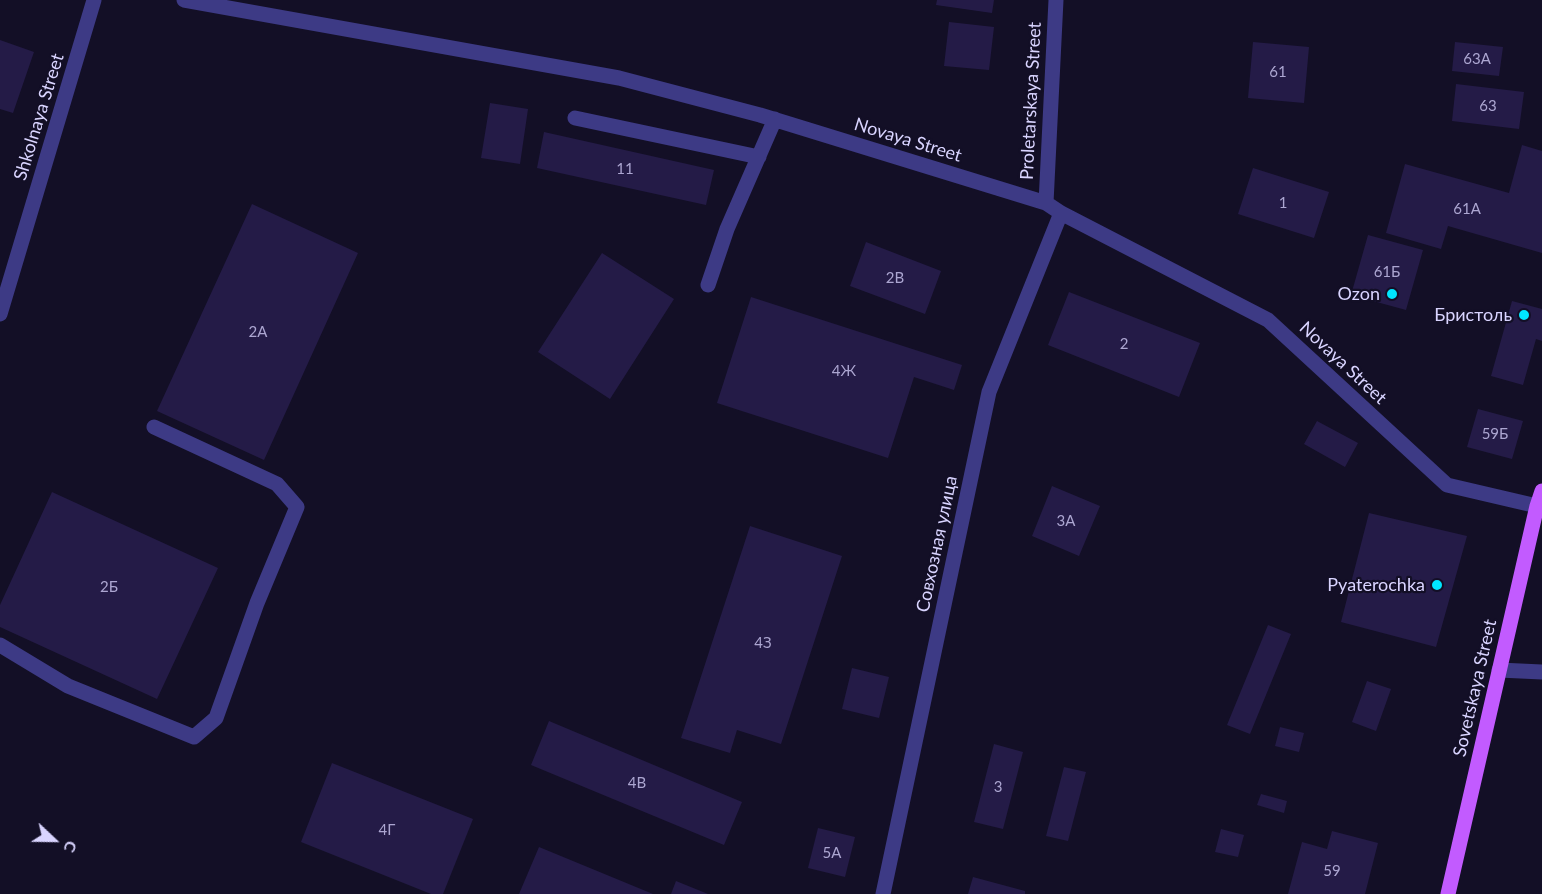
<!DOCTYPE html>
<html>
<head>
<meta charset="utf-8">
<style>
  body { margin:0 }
  #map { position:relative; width:1542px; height:894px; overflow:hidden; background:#130f26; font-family:Lato,sans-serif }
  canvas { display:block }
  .north { position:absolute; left:24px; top:810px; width:60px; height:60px; -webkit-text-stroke:4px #130f26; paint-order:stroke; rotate:112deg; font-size:16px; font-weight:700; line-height:24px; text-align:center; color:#d9d4ff }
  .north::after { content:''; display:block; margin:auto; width:21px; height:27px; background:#d9d4ff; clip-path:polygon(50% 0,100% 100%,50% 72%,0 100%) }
</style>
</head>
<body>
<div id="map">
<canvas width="1542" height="894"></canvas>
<div class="north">С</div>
</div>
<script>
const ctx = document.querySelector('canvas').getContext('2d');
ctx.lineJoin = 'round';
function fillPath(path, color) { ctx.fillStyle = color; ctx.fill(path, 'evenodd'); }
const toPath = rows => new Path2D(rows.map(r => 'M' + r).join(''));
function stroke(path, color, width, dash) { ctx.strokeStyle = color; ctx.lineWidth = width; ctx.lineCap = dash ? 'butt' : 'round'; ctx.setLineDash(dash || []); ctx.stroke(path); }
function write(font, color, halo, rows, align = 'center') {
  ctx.font = font + ' Lato,sans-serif'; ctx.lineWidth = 4.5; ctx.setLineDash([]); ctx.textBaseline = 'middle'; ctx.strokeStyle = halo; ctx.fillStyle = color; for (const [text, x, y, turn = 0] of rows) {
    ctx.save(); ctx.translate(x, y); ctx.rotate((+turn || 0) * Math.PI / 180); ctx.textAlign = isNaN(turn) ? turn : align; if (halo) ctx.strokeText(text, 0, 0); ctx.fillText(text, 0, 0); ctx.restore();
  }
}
const building = toPath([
  [937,0,994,0,992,13,936,5],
  [949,22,994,27,989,70,944,66],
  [0,40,34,52,13,113,0,109],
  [1253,42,1309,47,1304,103,1248,98],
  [1455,42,1503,47,1499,76,1452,71],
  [1456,84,1524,92,1519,129,1452,121],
  [490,103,528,109,520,164,481,158],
  [544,132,714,170,706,205,537,168],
  [1522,145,1542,151,1542,253,1448,226,1441,249,1386,233,1405,164,1509,193],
  [1253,168,1329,192,1314,238,1238,214],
  [252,204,358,253,264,460,157,411],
  [1368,235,1423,250,1406,310,1351,295],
  [866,242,941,271,925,314,850,286],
  [602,253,674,299,610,399,538,352],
  [1069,292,1200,343,1179,397,1048,345],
  [751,297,962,365,954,390,914,377,888,458,717,403],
  [1512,301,1542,309,1542,341,1536,339,1523,385,1491,376],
  [1478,409,1523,421,1512,459,1467,447],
  [1317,421,1358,443,1345,467,1304,444],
  [1052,486,1100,506,1079,556,1032,536],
  [52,492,218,568,157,699,0,627,0,605],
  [1369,513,1467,536,1436,647,1341,622],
  [750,526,842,556,781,744,737,730,730,753,681,738],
  [1268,625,1291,634,1250,734,1227,725],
  [852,668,889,677,879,718,842,709],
  [1367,681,1391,689,1376,731,1352,722],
  [549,721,742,802,724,845,531,765],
  [1280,727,1304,733,1299,752,1275,746],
  [994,744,1023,752,1003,829,974,822],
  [332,763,473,819,443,894,431,894,301,842],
  [1064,767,1086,772,1068,841,1046,836],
  [1261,794,1287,801,1284,813,1257,805],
  [818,828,855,837,845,877,808,868],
  [1221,829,1244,835,1238,857,1215,852],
  [1332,831,1378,843,1365,894,1288,894,1302,842,1327,849],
  [539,847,653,894,519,894],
  [973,877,1025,891,1025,894,968,894],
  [676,881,708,894,671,894]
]);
const minor = toPath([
  [184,0,619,78,760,115,1046,203,1061,213,1268,320,1447,485,1537,506],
  [575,118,759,157],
  [1046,203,1056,0],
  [708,285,727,229,775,119],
  [0,314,94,0],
  [0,645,68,686,194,737,216,718,257,603,297,507,277,484,154,427],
  [1499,670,1542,672],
  [883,894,989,392,1061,213]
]);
const major = toPath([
  [1448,894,1537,506,1542,491]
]);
const markers = [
  [1392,294,6,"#00e5ff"],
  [1524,315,6,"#00e5ff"],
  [1437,585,6,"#00e5ff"]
];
const numberNames = [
  ["63А",1477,59],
  ["61",1278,72],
  ["63",1488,106],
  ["11",625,169],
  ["1",1283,203],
  ["61А",1467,209],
  ["61Б",1387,272],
  ["2В",895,278],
  ["2А",258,332],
  ["2",1124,344],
  ["4Ж",844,371],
  ["59Б",1495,434],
  ["3А",1066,521],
  ["2Б",109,587],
  ["4З",763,643],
  ["4В",637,783],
  ["3",998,787],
  ["4Г",387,830],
  ["5А",832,853],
  ["59",1332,871]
];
const streetNames = [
  ["Proletarskaya Street",1031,101,-87],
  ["Shkolnaya Street",39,117,-73],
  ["Novaya Street",908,140,17],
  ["Novaya Street",1343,363,43],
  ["Совхозная улица",937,544,-78],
  ["Sovetskaya Street",1475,688,-77]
];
const poiNames = [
  ["Ozon",1380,294],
  ["Бристоль",1512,315],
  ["Pyaterochka",1425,585]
];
fillPath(building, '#241b47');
stroke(minor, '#3d3a85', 15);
stroke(major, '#c25bff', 15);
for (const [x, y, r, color] of markers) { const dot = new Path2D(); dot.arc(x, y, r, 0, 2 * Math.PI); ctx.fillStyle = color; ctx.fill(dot); stroke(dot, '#130f26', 2); }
write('15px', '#aca6d1', null, numberNames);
write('18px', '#d9d4ff', '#130f26', streetNames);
write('18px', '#d9d4ff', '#130f26', poiNames, 'right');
</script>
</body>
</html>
